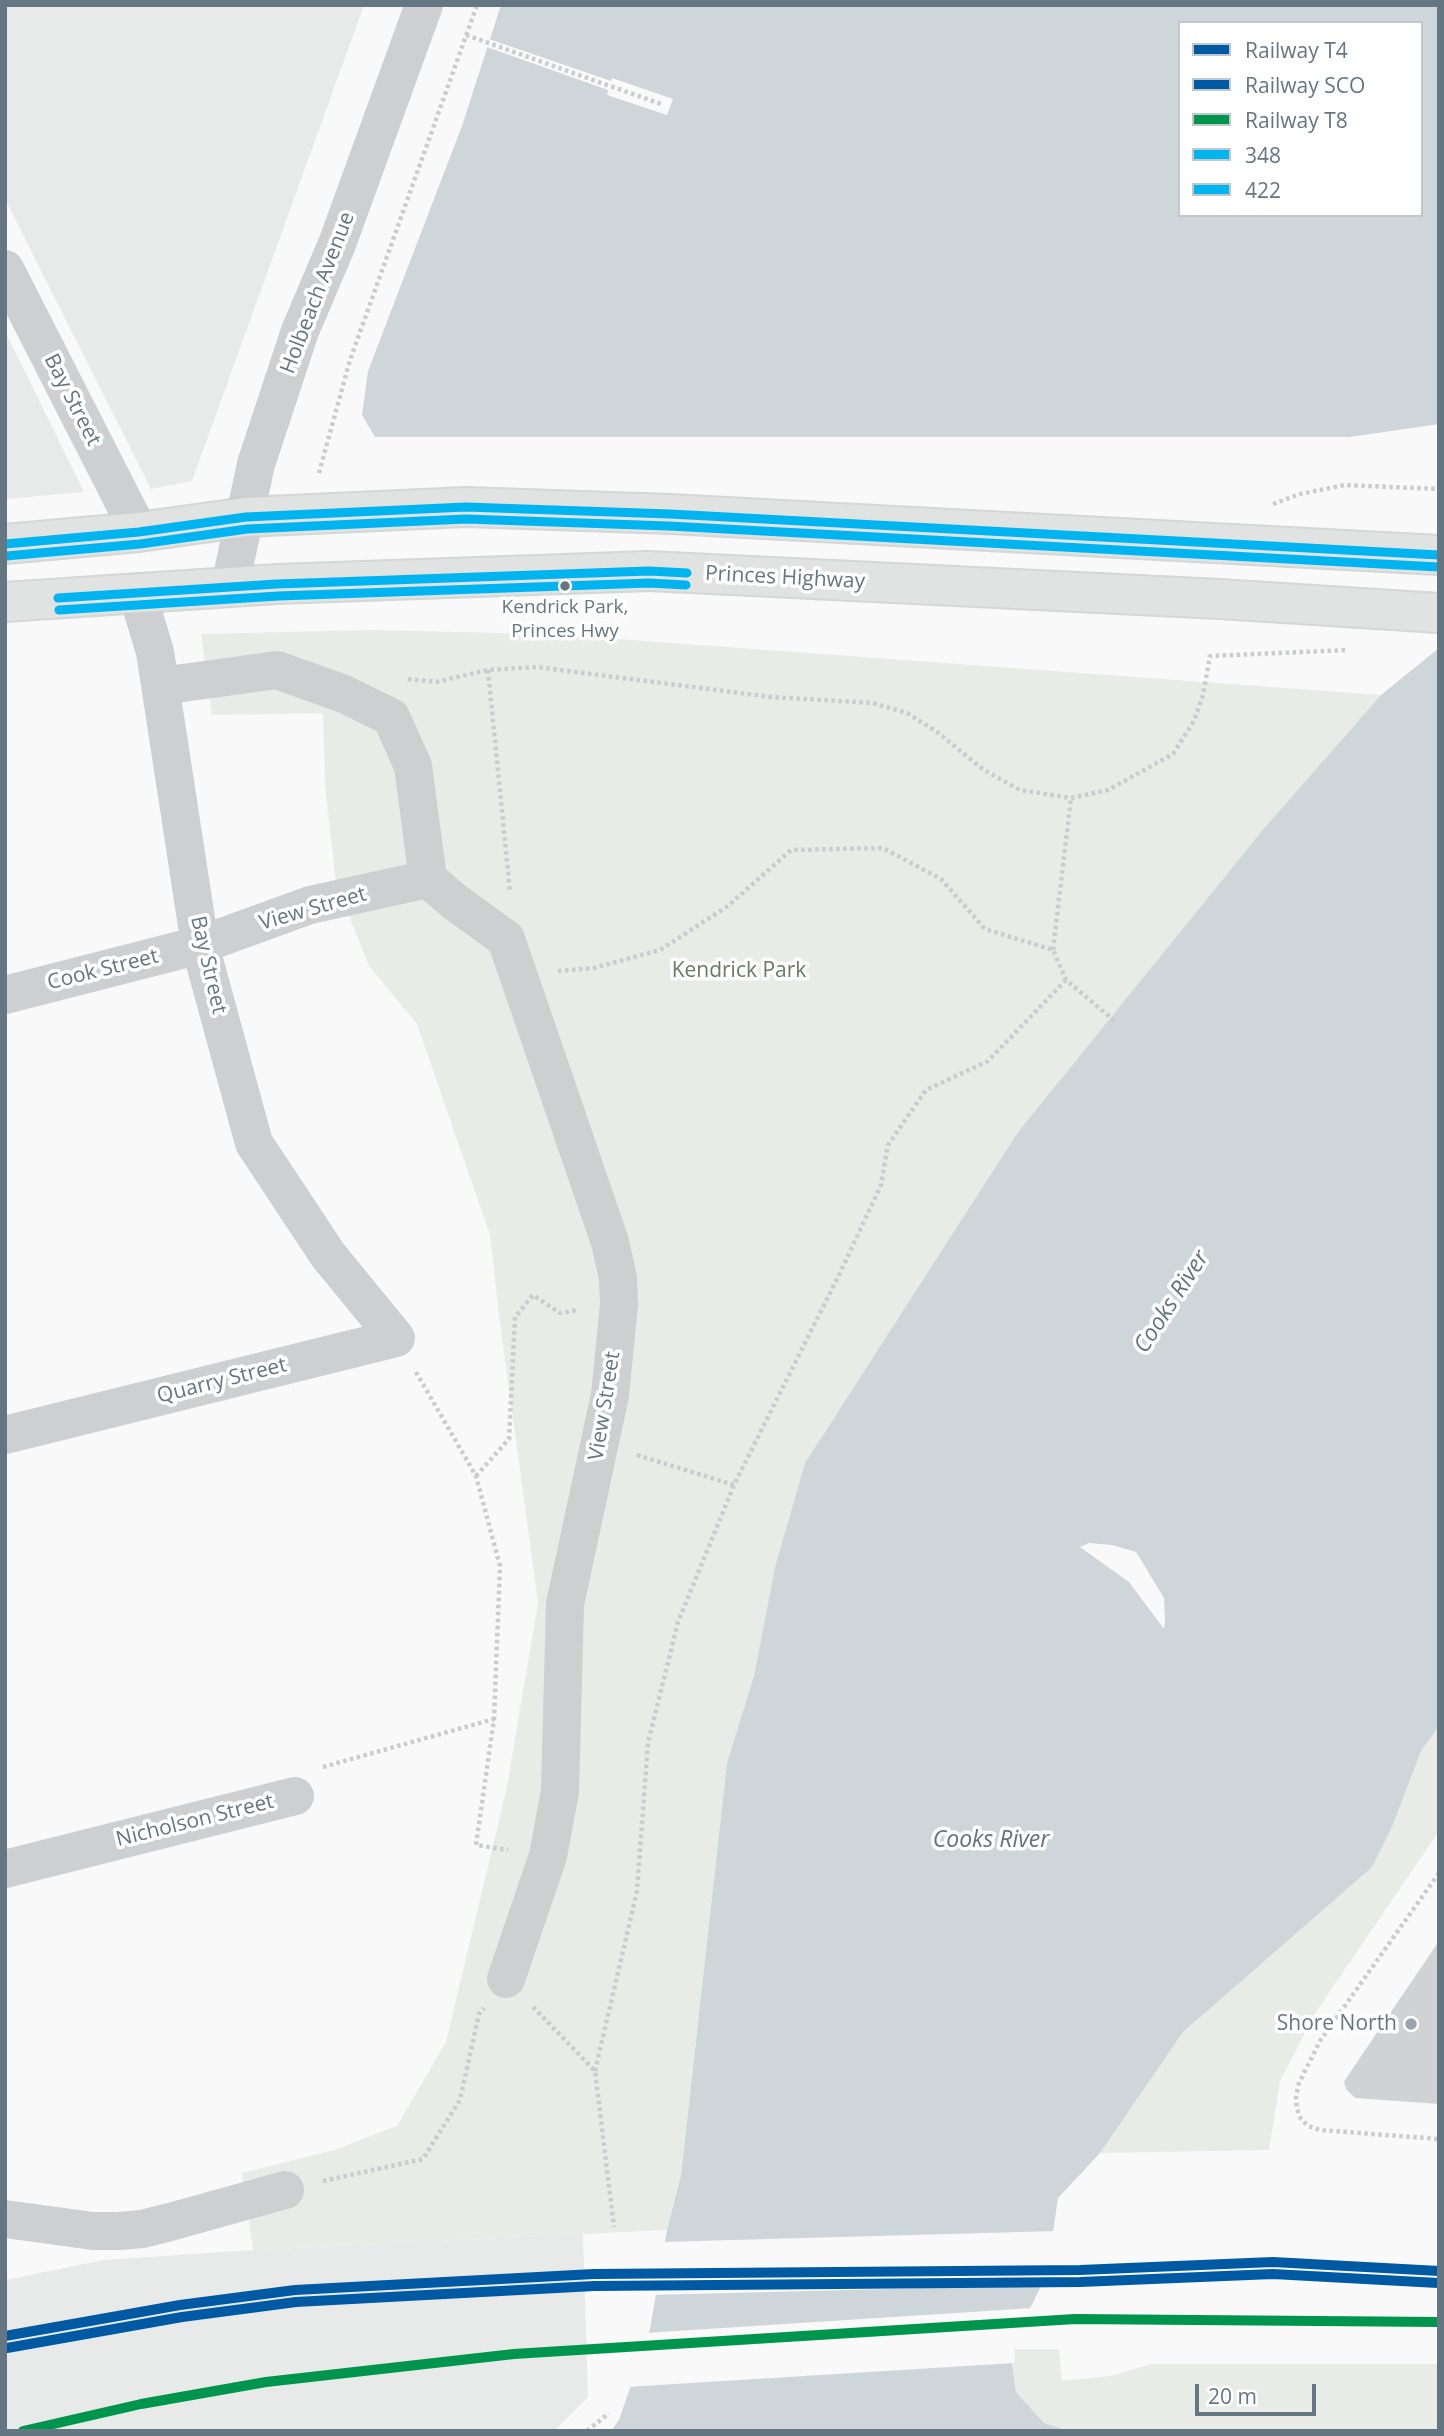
<!DOCTYPE html>
<html>
<head>
<meta charset="utf-8">
<style>
  body { margin:0 }
  #map { position:relative; width:1444px; height:2436px; overflow:hidden; background:#f9f9f9; font-family:"Open Sans",sans-serif }
  canvas { display:block }
  .frame { position:absolute; inset:0; border:7px solid #657683; pointer-events:none }
  .legend { position:absolute; left:1178px; top:21px; width:245px; height:196px; box-sizing:border-box; background:#fff; border:2px solid #c1c8cd; margin:0; padding:9px 12px; list-style:none; font-size:21px; color:#657683 }
  .legend li { display:flex; align-items:center; gap:14px; height:35px }
  .legend b { width:35px; border:2px solid #c1c8cd }
  .scale { position:absolute; left:1195px; top:2384px; width:121px; height:32px; box-sizing:border-box; border:4px solid #657683; border-top:0; padding-left:9px; font-size:21px; line-height:24px; white-space:nowrap; color:#657683; -webkit-text-stroke:5px #fff; paint-order:stroke }
</style>
</head>
<body>
<div id="map">
<canvas width="1444" height="2436"></canvas>
<div class="frame"></div>
<ul class="legend">
<li><b style="height:9px;background:#005aa3"></b>Railway T4</li>
<li><b style="height:9px;background:#005aa3"></b>Railway SCO</li>
<li><b style="height:9px;background:#00954c"></b>Railway T8</li>
<li><b style="height:9px;background:#00b5ef"></b>348</li>
<li><b style="height:9px;background:#00b5ef"></b>422</li>
</ul>
<div class="scale">20 m</div>
</div>
<script>
const ctx = document.querySelector('canvas').getContext('2d');
ctx.lineJoin = 'round';
function fillPath(path, color) { ctx.fillStyle = color; ctx.fill(path, 'evenodd'); }
const toPath = rows => new Path2D(rows.map(r => 'M' + r).join(''));
function stroke(path, color, width, dash) { ctx.strokeStyle = color; ctx.lineWidth = width; ctx.lineCap = dash ? 'butt' : 'round'; ctx.setLineDash(dash || []); ctx.stroke(path); }
function write(font, color, halo, rows, align = 'center') {
  ctx.font = font + ' "Open Sans",sans-serif'; ctx.lineWidth = 7; ctx.setLineDash([]); ctx.textBaseline = 'middle'; ctx.strokeStyle = halo; ctx.fillStyle = color; for (const [text, x, y, turn = 0] of rows) {
    ctx.save(); ctx.translate(x, y); ctx.rotate((+turn || 0) * Math.PI / 180); ctx.textAlign = isNaN(turn) ? turn : align; if (halo) ctx.strokeText(text, 0, 0); ctx.fillText(text, 0, 0); ctx.restore();
  }
}
const built = toPath([
  [5,5,364,5,192,481,151,489,5,199],
  [5,331,84,492,5,499],
  [583,2234,588,2397,554,2431,5,2431,5,2280,104,2260,253,2250]
]);
const green = toPath([
  [370,630,549,634,1381,695,1266,826,1018,1132,805,1463,775,1567,754,1676,727,1763,681,2174,667,2230,253,2250,242,2173,334,2150,397,2126,446,2042,507,1787,538,1603,499,1315,490,1235,417,1024,369,966,336,883,325,784,323,713,212,715,201,634],
  [1439,1726,1439,1831,1316,2012,1280,2081,1269,2150,1100,2153,1183,2032,1249,1972,1392,1827,1421,1751],
  [1010,2349,1059,2349,1062,2381,1111,2376,1151,2364,1439,2364,1439,2431,1068,2431,1044,2423,1016,2392]
]);
const water = toPath([
  [501,5,1439,5,1439,424,1350,437,375,437,362,415,368,371,462,126],
  [1180,23,1421,23,1421,215,1180,215],
  [1439,648,1439,1726,1421,1751,1392,1827,1372,1867,1183,2032,1100,2153,1058,2198,1047,2274,1010,2349,1016,2392,1044,2423,1068,2431,611,2431,619,2420,650,2329,667,2230,681,2175,727,1763,754,1676,775,1567,805,1463,1018,1132,1266,826,1381,695],
  [1089,1543,1112,1545,1136,1552,1164,1598,1165,1620,1164,1629,1129,1582,1080,1547]
]);
const pier = toPath([
  [486,38,611,81,612,78,673,99,667,115,607,95,608,90,484,46],
  [1056,2231,1050,2275,1045,2285,652,2295,661,2242],
  [1033,2308,1014,2349,1015,2363,626,2387,645,2333]
]);
const building = toPath([
  [1439,1941,1439,2104,1355,2098,1346,2089,1344,2082,1347,2077]
]);
const path = toPath([
  [466,35,661,104],
  [319,473,350,360,477,5],
  [1273,504,1300,494,1345,485,1439,489],
  [488,670,510,892],
  [408,679,436,682,488,670,537,667,771,697,873,703,907,713,937,732,984,770,1020,790,1071,798,1108,790,1173,754,1194,721,1203,695,1210,656,1347,650],
  [1053,950,1071,798],
  [558,971,594,968,660,950,728,906,791,850,883,848,941,879,985,929,1053,950,1066,980,1117,1023],
  [416,1372,476,1476,500,1566,494,1719,476,1845,508,1850],
  [637,1455,734,1485],
  [476,1476,509,1439,515,1317,533,1295,560,1313,578,1310],
  [323,1767,494,1719],
  [1439,1873,1320,2041,1299,2083,1296,2097,1297,2109,1301,2119,1308,2126,1320,2130,1439,2139],
  [533,2007,595,2071,614,2227],
  [595,2071,637,1891,648,1743,678,1622,734,1485,839,1275,881,1185,888,1145,926,1090,988,1061,1066,980],
  [323,2181,423,2159,460,2100,479,2014,484,2008],
  [587,2431,609,2413]
]);
const minor = toPath([
  [5,269,139,532],
  [230,586,256,464,300,331,337,244,424,5],
  [161,686,277,670,344,694,391,717,413,766,428,879,455,902,506,939,610,1242,618,1278,619,1304,610,1395,565,1604,560,1791,548,1856,506,1979],
  [5,995,200,945,310,905,428,879],
  [5,1435,396,1338,328,1255,254,1143,200,945,155,652,137,592],
  [5,1869,295,1796],
  [5,2219,93,2231,119,2231,142,2229,170,2222,285,2190]
]);
const highway = toPath([
  [5,544,139,532,246,517,466,507,670,514,1439,555],
  [5,602,277,584,649,571,1220,599,1439,613]
]);
const bus1 = toPath([
  [5,544,139,532,246,517,466,507,670,514,1439,555],
  [58,598,277,584,649,571,687,573]
]);
const bus2 = toPath([
  [6,556,140,544,247,529,466,519,669,526,1438,567],
  [59,610,278,596,649,583,686,585]
]);
const rail1 = toPath([
  [5,2336,180,2305,295,2290,594,2274,1080,2270,1273,2262,1439,2271]
]);
const rail2 = toPath([
  [7,2348,182,2317,296,2302,594,2286,1080,2282,1273,2274,1438,2283]
]);
const rail3 = toPath([
  [23,2431,141,2404,266,2382,514,2354,1075,2319,1439,2322]
]);
const markers = [
  [565,586,6,"#657683"],
  [1411,2024,7,"#99a4ac"]
];
const busNames = [
  ["Kendrick Park,",565,608],
  ["Princes Hwy",565,632]
];
const streetNames = [
  ["Holbeach Avenue",318,293,-69],
  ["Bay Street",72,400,63],
  ["Princes Highway",785,578,3],
  ["View Street",313,909,-16],
  ["Bay Street",208,965,77],
  ["Cook Street",103,970,-14],
  ["Quarry Street",222,1381,-14],
  ["View Street",605,1406,-81],
  ["Nicholson Street",195,1821,-14]
];
const parkNames = [
  ["Kendrick Park",739,971]
];
const poiNames = [
  ["Shore North",1397,2024]
];
const waterNames = [
  ["Cooks River",1172,1302,-57],
  ["Cooks River",991,1840]
];
fillPath(built, '#e8e9e9');
fillPath(green, '#e8ebe6');
fillPath(water, '#ced6d9');
fillPath(pier, '#f9f9f9');
fillPath(building, '#d0d2d3');
stroke(highway, '#d5d6d6', 42);
stroke(path, '#cbcccd', 4.5, [3.5, 3.5]);
stroke(minor, '#cecfd0', 38);
stroke(highway, '#e1e2e2', 38);
stroke(bus1, '#00b5ef', 9);
stroke(bus2, '#00b5ef', 9);
stroke(rail1, '#005aa3', 10);
stroke(rail2, '#005aa3', 10);
stroke(rail3, '#00954c', 10);
for (const [x, y, r, color] of markers) { const dot = new Path2D(); dot.arc(x, y, r, 0, 2 * Math.PI); ctx.fillStyle = color; ctx.fill(dot); stroke(dot, '#fff', 2.5); }
write('19px', '#657683', '#fff', busNames);
write('21px', '#657683', '#fff', streetNames);
write('21px', '#687a64', '#fff', parkNames);
write('21px', '#657683', '#fff', poiNames, 'right');
write('italic 23px', '#60757c', '#fff', waterNames);
</script>
</body>
</html>
